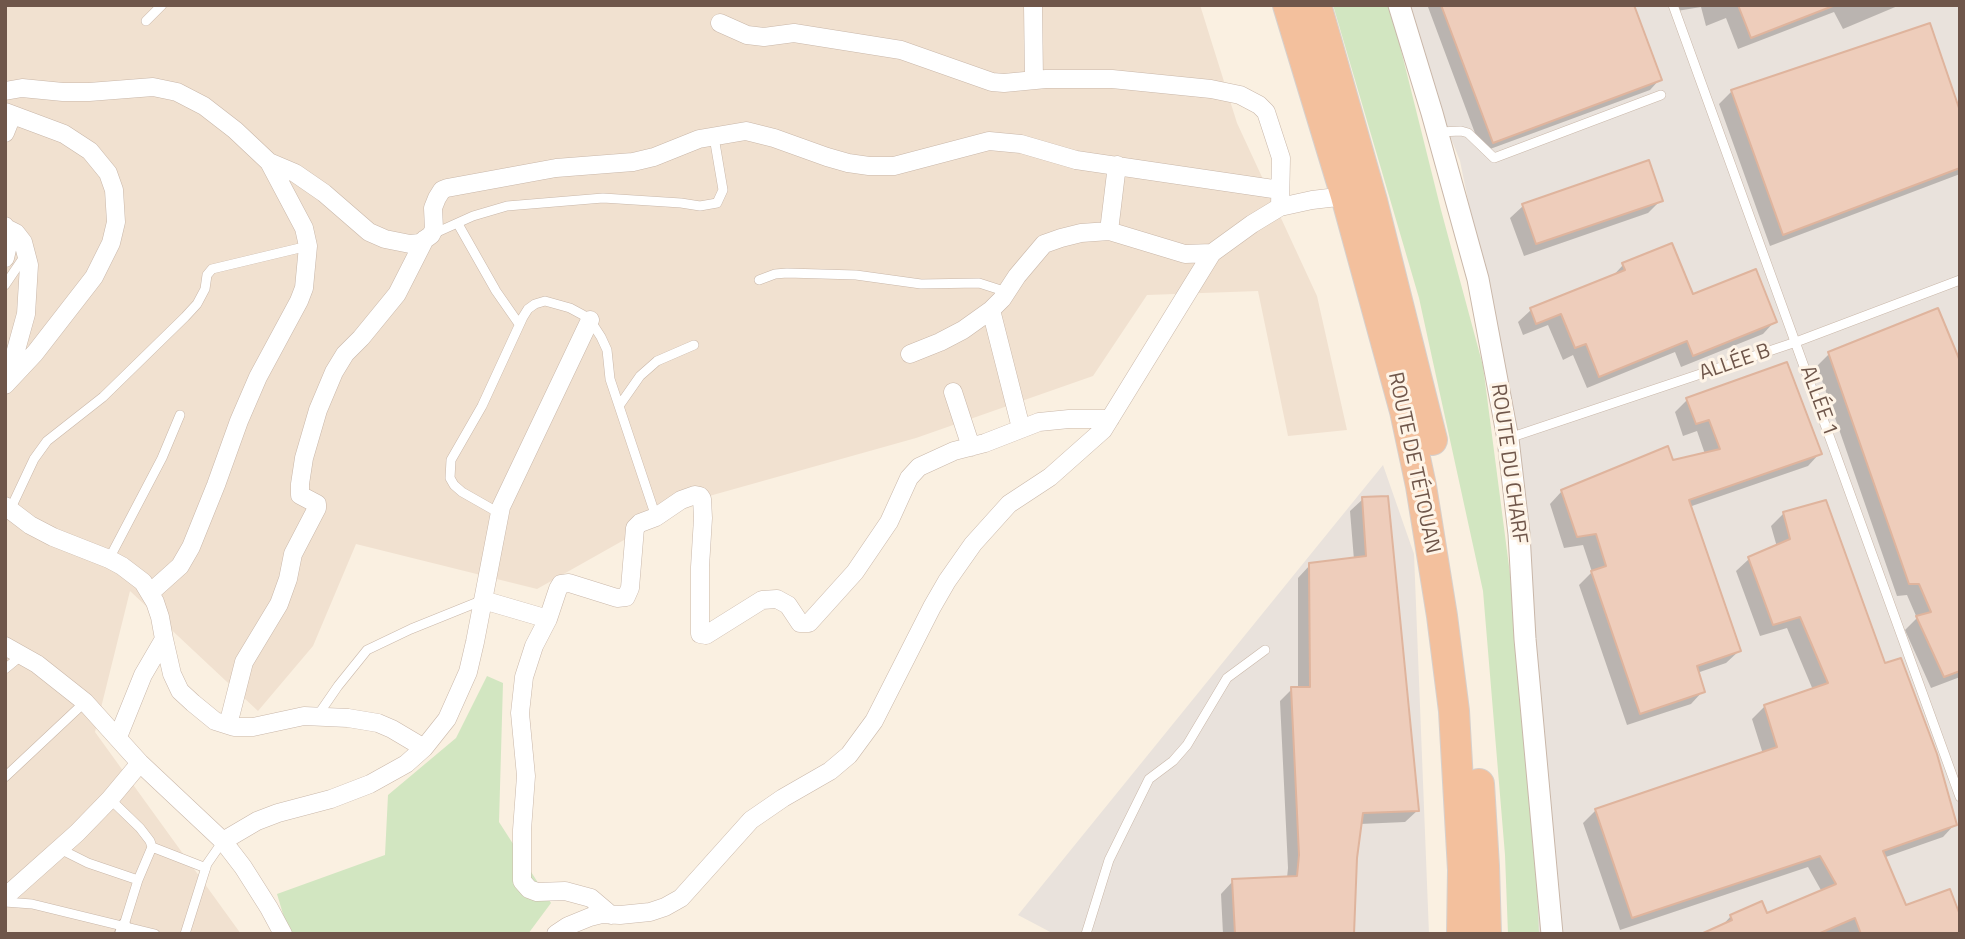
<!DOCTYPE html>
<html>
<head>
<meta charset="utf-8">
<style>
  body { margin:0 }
  #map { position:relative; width:1965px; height:939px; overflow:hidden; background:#faf0e1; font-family:"Titillium Web",sans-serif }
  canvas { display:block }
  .frame { position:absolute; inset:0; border:7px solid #6f564a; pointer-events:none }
</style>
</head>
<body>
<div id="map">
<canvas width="1965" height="939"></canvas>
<div class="frame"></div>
</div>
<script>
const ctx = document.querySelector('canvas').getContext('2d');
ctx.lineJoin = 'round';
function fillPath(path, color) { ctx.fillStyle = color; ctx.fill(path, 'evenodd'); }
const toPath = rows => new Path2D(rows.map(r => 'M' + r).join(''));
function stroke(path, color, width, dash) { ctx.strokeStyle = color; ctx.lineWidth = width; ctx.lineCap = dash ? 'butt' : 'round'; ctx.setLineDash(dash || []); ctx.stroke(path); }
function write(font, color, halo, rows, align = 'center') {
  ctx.font = font + ' "Titillium Web",sans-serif'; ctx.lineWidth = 6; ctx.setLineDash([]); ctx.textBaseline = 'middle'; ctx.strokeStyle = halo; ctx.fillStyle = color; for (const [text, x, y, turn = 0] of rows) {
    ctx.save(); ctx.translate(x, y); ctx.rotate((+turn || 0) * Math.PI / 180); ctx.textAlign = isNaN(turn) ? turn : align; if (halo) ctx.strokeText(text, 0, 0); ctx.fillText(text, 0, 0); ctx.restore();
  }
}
const residential = toPath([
  [5,5,1200,5,1237,123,1317,296,1347,430,1288,436,1258,291,1147,295,1093,376,916,438,695,500,537,589,356,544,313,646,258,711,130,591,95,732,241,934,5,934]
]);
const industrial = toPath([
  [1398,5,1960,5,1960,934,1521,934,1520,455,1460,161],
  [1383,465,1414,554,1429,934,1054,934,1018,915]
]);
const green = toPath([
  [1333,5,1390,6,1441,210,1483,366,1510,574,1535,845,1539,934,1508,934,1505,855,1483,591,1419,298],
  [487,676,503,683,499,822,551,903,528,934,289,934,277,894,385,855,388,795,456,738]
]);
const shadow = toPath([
  [1430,5,1633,5,1660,79,1650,90,1482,152,1428,7],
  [1675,5,1900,5,1843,29,1834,12,1738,49,1726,18,1706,26,1701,7,1677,11],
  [1732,91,1960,117,1960,174,1770,246,1719,104],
  [1661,200,1648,213,1524,256,1510,218,1523,206],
  [1623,265,1692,297,1775,321,1763,334,1681,367,1675,352,1587,388,1573,355,1563,360,1548,325,1523,335,1518,322,1531,310,1611,278],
  [1829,354,1960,366,1960,677,1931,688,1905,630,1917,618,1907,595,1897,596,1817,366],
  [1687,400,1820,453,1808,466,1689,507,1739,651,1726,663,1697,673,1703,691,1691,704,1627,725,1579,585,1592,572,1583,545,1564,548,1550,504,1562,491,1705,454,1697,431,1683,436,1675,412],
  [1363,499,1418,810,1405,822,1360,824,1355,858,1352,934,1223,934,1221,894,1233,881,1287,878,1288,868,1280,701,1292,689,1298,689,1298,578,1310,565,1354,560,1350,511],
  [1784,513,1884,665,1955,824,1943,837,1883,858,1905,908,1960,934,1706,934,1720,928,1731,916,1766,916,1822,892,1808,867,1620,930,1583,823,1596,810,1763,754,1752,719,1765,706,1813,690,1787,628,1760,636,1736,571,1749,559,1777,547,1771,526]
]);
const building = toPath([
  [1441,5,1634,5,1662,80,1493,143,1441,5],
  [1738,5,1833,5,1833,6,1751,38,1738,5],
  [1930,23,1960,111,1960,168,1783,235,1731,90,1930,23],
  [1649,160,1663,201,1536,244,1522,204,1649,160],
  [1672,243,1693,294,1756,269,1777,322,1693,356,1687,341,1599,377,1586,344,1575,348,1561,314,1536,324,1530,308,1625,270,1622,263,1672,243],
  [1938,308,1960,361,1960,671,1944,677,1916,616,1931,612,1919,584,1909,584,1828,352,1938,308],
  [1787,362,1822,454,1689,500,1741,651,1697,666,1705,692,1640,714,1591,571,1606,566,1596,534,1577,537,1561,490,1668,446,1673,460,1720,449,1709,420,1696,424,1686,398,1787,362],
  [1388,496,1419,811,1363,813,1357,858,1354,934,1235,934,1232,879,1297,876,1299,855,1291,687,1310,687,1309,563,1366,556,1362,497,1388,496],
  [1826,500,1885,663,1901,658,1937,754,1957,825,1883,851,1906,905,1950,889,1960,915,1960,934,1861,934,1855,918,1818,934,1701,934,1732,920,1730,915,1762,901,1767,913,1836,884,1820,856,1632,918,1595,809,1777,747,1764,705,1828,683,1800,617,1773,625,1748,557,1790,539,1783,512,1826,500]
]);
const service = toPath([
  [1673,5,1960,797],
  [146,21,162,5],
  [1439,132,1461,131,1468,133,1494,158,1661,95],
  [458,224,496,291,519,324],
  [433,234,473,216,507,206,603,198,681,203,700,206,717,203,723,190,714,137],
  [759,280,775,274,787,273,856,275,921,284,979,283,1007,292],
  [5,285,26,254],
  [619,406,640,376,657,361,694,345],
  [1509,438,1796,342,1960,280],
  [10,510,34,459,47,441,103,397,185,317,197,304,205,289,207,275,212,269,308,246],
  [499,513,462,492,454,485,450,478,451,460,482,406,523,317,528,309,535,304,545,301,570,308,583,315,590,320,601,337,607,350,610,379,656,517],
  [109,559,162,458,180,415],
  [5,669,22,655],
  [318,715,338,686,367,650,411,629,483,600],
  [5,777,85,702],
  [110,799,140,828,150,841,152,847,138,880,124,925],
  [152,847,206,868],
  [60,849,88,863,138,880],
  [5,902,32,904,155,934],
  [185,934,207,864,223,841],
  [1086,934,1109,860,1149,779,1173,761,1187,745,1227,678,1265,650]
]);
const pedestrian = toPath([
  [121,934,124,925]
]);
const minor = toPath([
  [1033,5,1034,80],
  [720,23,747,35,764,37,794,33,901,50,992,82,1004,83,1046,79,1112,79,1211,89,1240,95,1259,105,1266,112,1281,158,1280,207,1312,200,1346,196],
  [5,91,22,88,63,92,89,92,153,87,177,92,204,106,235,130,269,162,304,228,308,246,304,288,299,301,258,377,239,421,216,485,191,547,180,566,151,592],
  [5,112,64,134,90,151,108,173,114,190,116,222,111,243,94,277,35,353,5,385],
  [5,113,9,123,5,133],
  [269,162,295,173,324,193,369,232,385,239,410,244,420,243,431,235,434,229,433,208,437,198,442,190,447,188,556,168,633,162,654,157,699,139,746,131,774,138,827,157,848,163,869,166,894,166,989,141,1021,144,1076,160,1280,190],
  [5,226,8,245,5,258],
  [6,228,16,233,23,242,29,265,26,314,8,379],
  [1109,231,1117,165],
  [991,310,1021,428],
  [910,354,940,342,963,330,991,310,1002,299,1017,276,1044,244,1061,238,1081,233,1109,231,1185,254,1212,253,1252,224,1280,207],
  [953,392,971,447],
  [5,506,30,525,53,537,109,559,122,566,143,582,155,602,160,617,164,639],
  [483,600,548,619,534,646,524,677,520,713,526,776,522,830,522,881,529,889,537,892,565,891,591,898,611,915],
  [548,619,558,589,561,584,569,583,617,598,626,597,630,588,635,528,640,523,656,517,681,500,695,495,700,496,702,499,703,518,700,567,700,634,706,635,762,600,777,599,788,605,800,623,809,623,855,572,889,522,909,478,919,467,954,451,985,443,1039,422,1069,419,1110,419],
  [5,646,37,664,85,702,140,763,223,841,243,867,269,908,283,934],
  [228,725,244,662,279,604,288,579,293,554,317,508,317,504,300,495,300,484,304,458,318,410,334,372,345,354,361,338,397,294,425,239],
  [118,737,143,675,164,639,172,674,180,691,193,703,215,721,234,727,253,727,304,716,348,718,378,723,392,729,424,748],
  [223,841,257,821,278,813,331,799,370,784,406,764,424,748,447,719,468,672,475,642,501,507,590,320],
  [5,897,77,833,110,799,140,763],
  [556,934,568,926,590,917,602,914,620,915,650,912,665,907,681,898,751,820,783,798,830,771,849,755,874,721,932,607,947,581,973,544,1009,504,1050,477,1103,430,1212,253]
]);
const tertiary = toPath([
  [1399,5,1432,113,1478,279,1508,439,1519,534,1525,639,1552,934]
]);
const trunk = toPath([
  [1288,5,1346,196,1405,411,1421,486,1442,616,1454,711,1463,870,1462,934],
  [1316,5,1372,201,1432,440],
  [1479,784,1484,866,1486,934]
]);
const streetNames = [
  ["ALLÉE B",1735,363,-19],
  ["ALLÉE 1",1818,401,70],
  ["ROUTE DE TÉTOUAN",1413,463,78],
  ["ROUTE DU CHARF",1508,464,82]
];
fillPath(residential, '#f1e1d0');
fillPath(industrial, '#e9e2dc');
fillPath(green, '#d2e6c1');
fillPath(shadow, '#0003');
fillPath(building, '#eecdbb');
stroke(building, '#dfb49d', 2);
stroke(service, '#c9b7a9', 10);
stroke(pedestrian, '#c9b7a9', 14);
stroke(minor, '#c9b7a9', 19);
stroke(tertiary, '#c9b7a9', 23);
stroke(trunk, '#d7d0cc', 32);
stroke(service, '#fff', 9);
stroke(pedestrian, '#fff', 12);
stroke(minor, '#fff', 18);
stroke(tertiary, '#fff', 21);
stroke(trunk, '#f3c09d', 30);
write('21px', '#6f564a', '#fef4e7', streetNames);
</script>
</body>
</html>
